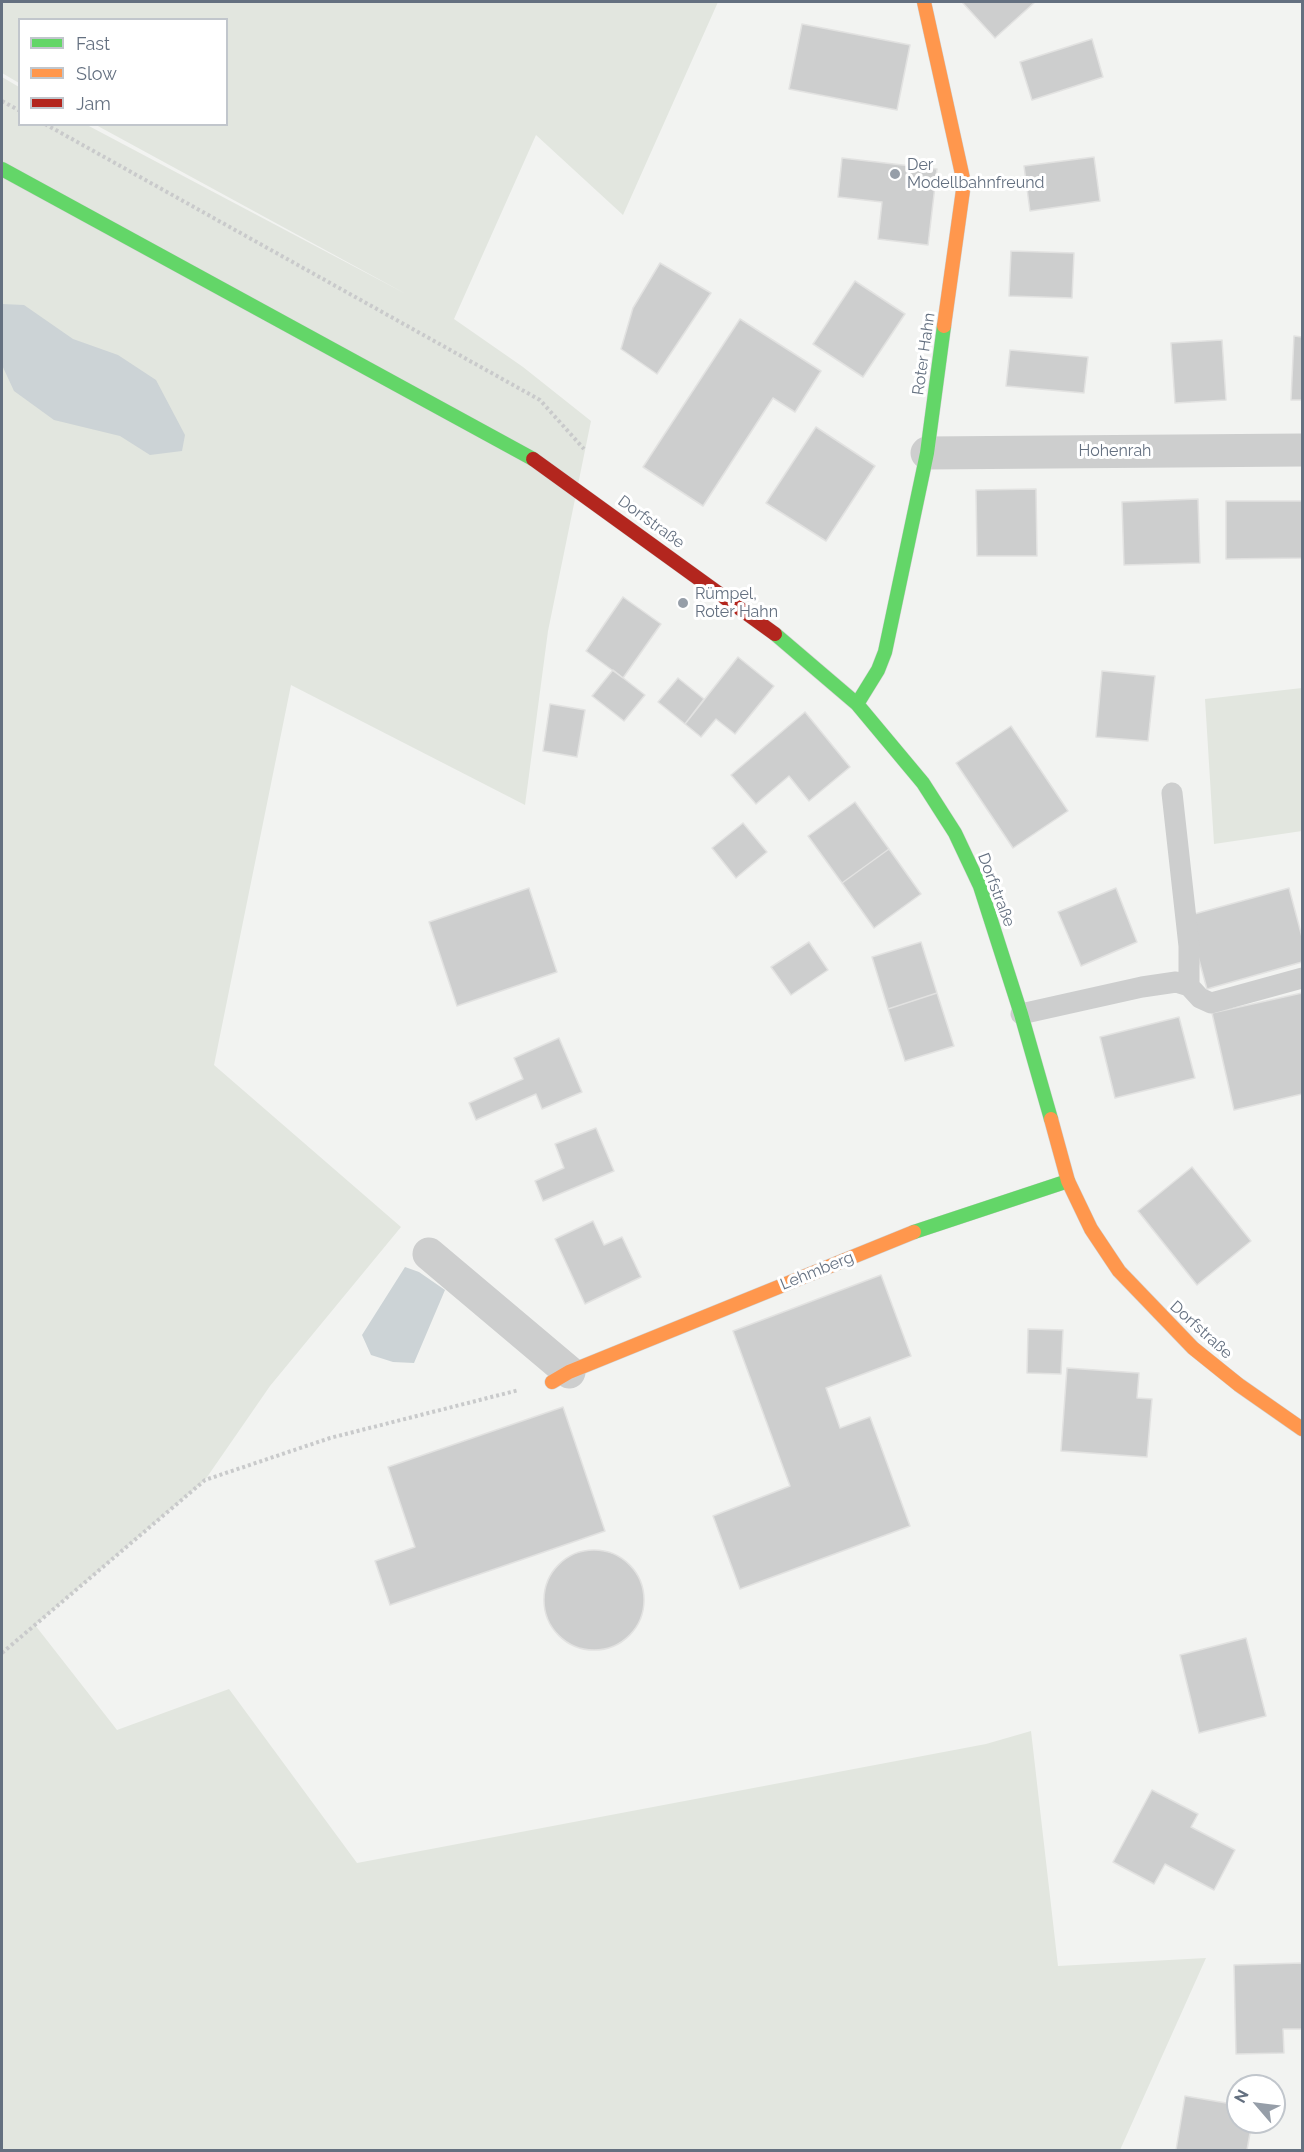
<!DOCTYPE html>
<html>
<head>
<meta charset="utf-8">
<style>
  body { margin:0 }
  #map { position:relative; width:1304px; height:2152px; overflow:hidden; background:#f2f3f1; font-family:Raleway,sans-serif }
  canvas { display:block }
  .frame { position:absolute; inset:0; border:3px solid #647080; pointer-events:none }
  .legend { position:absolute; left:18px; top:18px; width:210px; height:108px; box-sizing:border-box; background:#fff; border:2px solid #c1c6cc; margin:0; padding:8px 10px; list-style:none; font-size:18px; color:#647080 }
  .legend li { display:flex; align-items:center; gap:12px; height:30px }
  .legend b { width:30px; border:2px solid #c1c6cc }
  .north { position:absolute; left:1226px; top:2074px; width:60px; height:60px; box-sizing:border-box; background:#fff; border:2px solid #c1c6cc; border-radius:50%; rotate:298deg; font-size:16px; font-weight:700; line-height:24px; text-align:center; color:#647080 }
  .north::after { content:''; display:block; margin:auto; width:21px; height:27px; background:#969ea8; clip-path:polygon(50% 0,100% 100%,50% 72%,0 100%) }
</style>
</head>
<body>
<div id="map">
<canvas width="1304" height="2152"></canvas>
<div class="frame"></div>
<ul class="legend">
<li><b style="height:8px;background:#63d668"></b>Fast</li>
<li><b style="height:8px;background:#ff974d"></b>Slow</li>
<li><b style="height:8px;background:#b3261e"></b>Jam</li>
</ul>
<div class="north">N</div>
</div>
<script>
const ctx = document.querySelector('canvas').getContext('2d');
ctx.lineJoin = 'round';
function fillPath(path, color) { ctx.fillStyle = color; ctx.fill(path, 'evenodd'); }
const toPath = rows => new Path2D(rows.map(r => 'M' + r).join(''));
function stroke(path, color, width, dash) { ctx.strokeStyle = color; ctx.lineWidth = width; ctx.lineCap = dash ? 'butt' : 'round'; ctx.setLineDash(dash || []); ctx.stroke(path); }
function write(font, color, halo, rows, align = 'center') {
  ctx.font = font + ' Raleway,sans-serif'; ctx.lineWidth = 6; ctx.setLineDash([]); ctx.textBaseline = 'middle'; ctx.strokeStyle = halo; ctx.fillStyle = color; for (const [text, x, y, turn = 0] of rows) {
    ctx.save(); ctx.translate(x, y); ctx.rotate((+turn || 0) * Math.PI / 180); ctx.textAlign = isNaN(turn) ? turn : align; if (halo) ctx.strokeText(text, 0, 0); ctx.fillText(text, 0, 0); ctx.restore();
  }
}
const green = toPath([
  [2,2,718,2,623,215,536,135,454,319,523,367,591,421,548,631,525,805,291,685,214,1065,401,1227,270,1386,205,1480,35,1625,117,1730,229,1689,357,1863,986,1744,1031,1731,1058,1966,1206,1958,1120,2150,2,2150,2,77,19,87,20,124,87,125,406,294,96,125,226,124,226,20,20,20,19,83,2,73],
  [1302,688,1302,831,1214,844,1205,699]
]);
const water = toPath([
  [2,304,24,305,73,339,118,355,156,380,185,435,182,451,150,455,120,436,54,420,14,391,2,365],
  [405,1267,419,1272,445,1290,414,1363,393,1362,371,1355,362,1335]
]);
const building = toPath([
  [962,2,1035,2,995,38,962,2],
  [802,24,910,45,897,110,789,89,802,24],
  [1092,39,1103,77,1032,100,1020,62,1092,39],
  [1094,157,1100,201,1030,211,1024,166,1094,157],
  [842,158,937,169,928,245,878,239,882,202,838,197,842,158],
  [1011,251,1074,253,1072,298,1009,296,1011,251],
  [660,263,711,293,657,374,621,349,633,308,660,263],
  [855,281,905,314,863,377,813,344,855,281],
  [740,319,821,371,795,412,773,398,703,506,643,467,740,319],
  [1294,336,1302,337,1302,400,1291,400,1294,336],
  [1222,340,1226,400,1175,403,1171,343,1222,340],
  [1010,350,1088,357,1084,393,1006,386,1010,350],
  [816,427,875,466,826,541,766,503,816,427],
  [1036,489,1037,556,977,556,976,490,1036,489],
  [1198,499,1200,563,1124,565,1122,502,1198,499],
  [1226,501,1302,501,1302,558,1226,559,1226,501],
  [623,597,661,624,623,678,586,651,623,597],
  [738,657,774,686,735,734,716,719,701,737,685,724,738,657],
  [613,670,645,695,624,721,592,696,613,670],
  [1102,671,1155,676,1148,741,1096,737,1102,671],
  [678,678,704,699,685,724,658,702,678,678],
  [550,704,585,710,577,757,543,751,550,704],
  [805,712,850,767,809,801,789,776,756,804,731,775,805,712],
  [1011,726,1068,811,1013,848,956,763,1011,726],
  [855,802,889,849,842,883,808,836,855,802],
  [743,823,767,852,736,878,712,848,743,823],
  [889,849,921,894,874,928,842,883,889,849],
  [529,888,557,972,457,1006,429,922,529,888],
  [1116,888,1137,942,1081,966,1058,912,1116,888],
  [1289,888,1302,937,1302,962,1207,989,1187,916,1289,888],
  [809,942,828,970,791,995,771,967,809,942],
  [921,942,937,993,888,1009,872,957,921,942],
  [937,993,954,1046,905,1061,888,1009,937,993],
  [1302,993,1302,1094,1234,1110,1212,1013,1302,993],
  [1179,1017,1195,1078,1115,1098,1100,1037,1179,1017],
  [559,1038,582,1092,542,1109,536,1094,476,1120,469,1103,523,1079,514,1058,559,1038],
  [596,1128,614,1171,543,1201,535,1181,564,1168,555,1144,596,1128],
  [1192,1167,1251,1241,1197,1285,1138,1211,1192,1167],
  [593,1221,604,1245,622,1237,641,1277,585,1304,555,1239,593,1221],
  [881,1275,911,1356,826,1388,840,1428,870,1417,910,1526,740,1589,713,1516,790,1486,733,1331,881,1275],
  [1028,1329,1063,1330,1061,1374,1027,1373,1028,1329],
  [1067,1368,1139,1373,1137,1398,1152,1399,1147,1457,1061,1451,1067,1368],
  [563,1407,605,1531,390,1605,375,1561,415,1547,388,1467,563,1407],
  '544 1600a50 50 0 1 1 100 0a50 50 0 1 1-100 0Z',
  [1246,1638,1266,1716,1199,1733,1180,1655,1246,1638],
  [1152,1790,1198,1814,1191,1827,1235,1850,1214,1890,1165,1864,1154,1884,1113,1862,1152,1790],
  [1302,1963,1302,2029,1283,2029,1284,2053,1236,2054,1234,1965,1302,1963],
  [1185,2096,1238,2105,1238,2122,1252,2122,1247,2150,1176,2150,1185,2096]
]);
const path = toPath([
  [2,101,20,111],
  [45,124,540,400,584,449],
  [2,1653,205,1480,330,1438,519,1390]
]);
const lane = toPath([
  [1172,793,1189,946,1189,986],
  [1021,1014,1142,987,1176,982,1189,986,1200,998,1211,1003,1302,978]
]);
const street = toPath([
  [927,453,1302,450],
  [429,1254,569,1372]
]);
const fast = toPath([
  [2,169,533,459],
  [775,634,857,704,923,783,955,833,980,886,1021,1014,1051,1119],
  [857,704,878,670,885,652,927,453,944,326],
  [914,1232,1068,1181]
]);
const slow = toPath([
  [924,2,964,183,944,326],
  [1051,1119,1068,1181,1091,1229,1119,1271,1193,1348,1239,1385,1302,1429],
  [552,1382,569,1372,914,1232]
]);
const jam = toPath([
  [533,459,775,634]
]);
const markers = [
  [895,174,6,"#969ea8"],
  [683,603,6,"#969ea8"]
];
const poiNames = [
  ["Der",907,165],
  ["Modellbahnfreund",907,183],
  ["Rümpel,",695,594],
  ["Roter Hahn",695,612]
];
const streetNames = [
  ["Roter Hahn",924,354,-82],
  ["Hohenrah",1115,451],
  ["Dorfstraße",651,522,36],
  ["Dorfstraße",996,890,69],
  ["Lehmberg",817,1271,-22],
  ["Dorfstraße",1201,1330,42]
];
fillPath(green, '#e2e6df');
fillPath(water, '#ccd3d6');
fillPath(building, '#cdcece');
stroke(building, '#e2e2e1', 1.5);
stroke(fast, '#cfd0d0', 15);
stroke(slow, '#cfd0d0', 15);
stroke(jam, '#cfd0d0', 15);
stroke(path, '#c9cacb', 4, [3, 3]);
stroke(lane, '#cdcece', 21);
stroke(street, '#cdcece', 33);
stroke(fast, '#63d668', 14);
stroke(slow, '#ff974d', 14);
stroke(jam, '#b3261e', 14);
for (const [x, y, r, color] of markers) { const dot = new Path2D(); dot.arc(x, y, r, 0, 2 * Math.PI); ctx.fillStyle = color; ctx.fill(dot); stroke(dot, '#fff', 2); }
write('16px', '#647080', '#fff', poiNames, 'left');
write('16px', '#647080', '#fff', streetNames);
</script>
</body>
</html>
